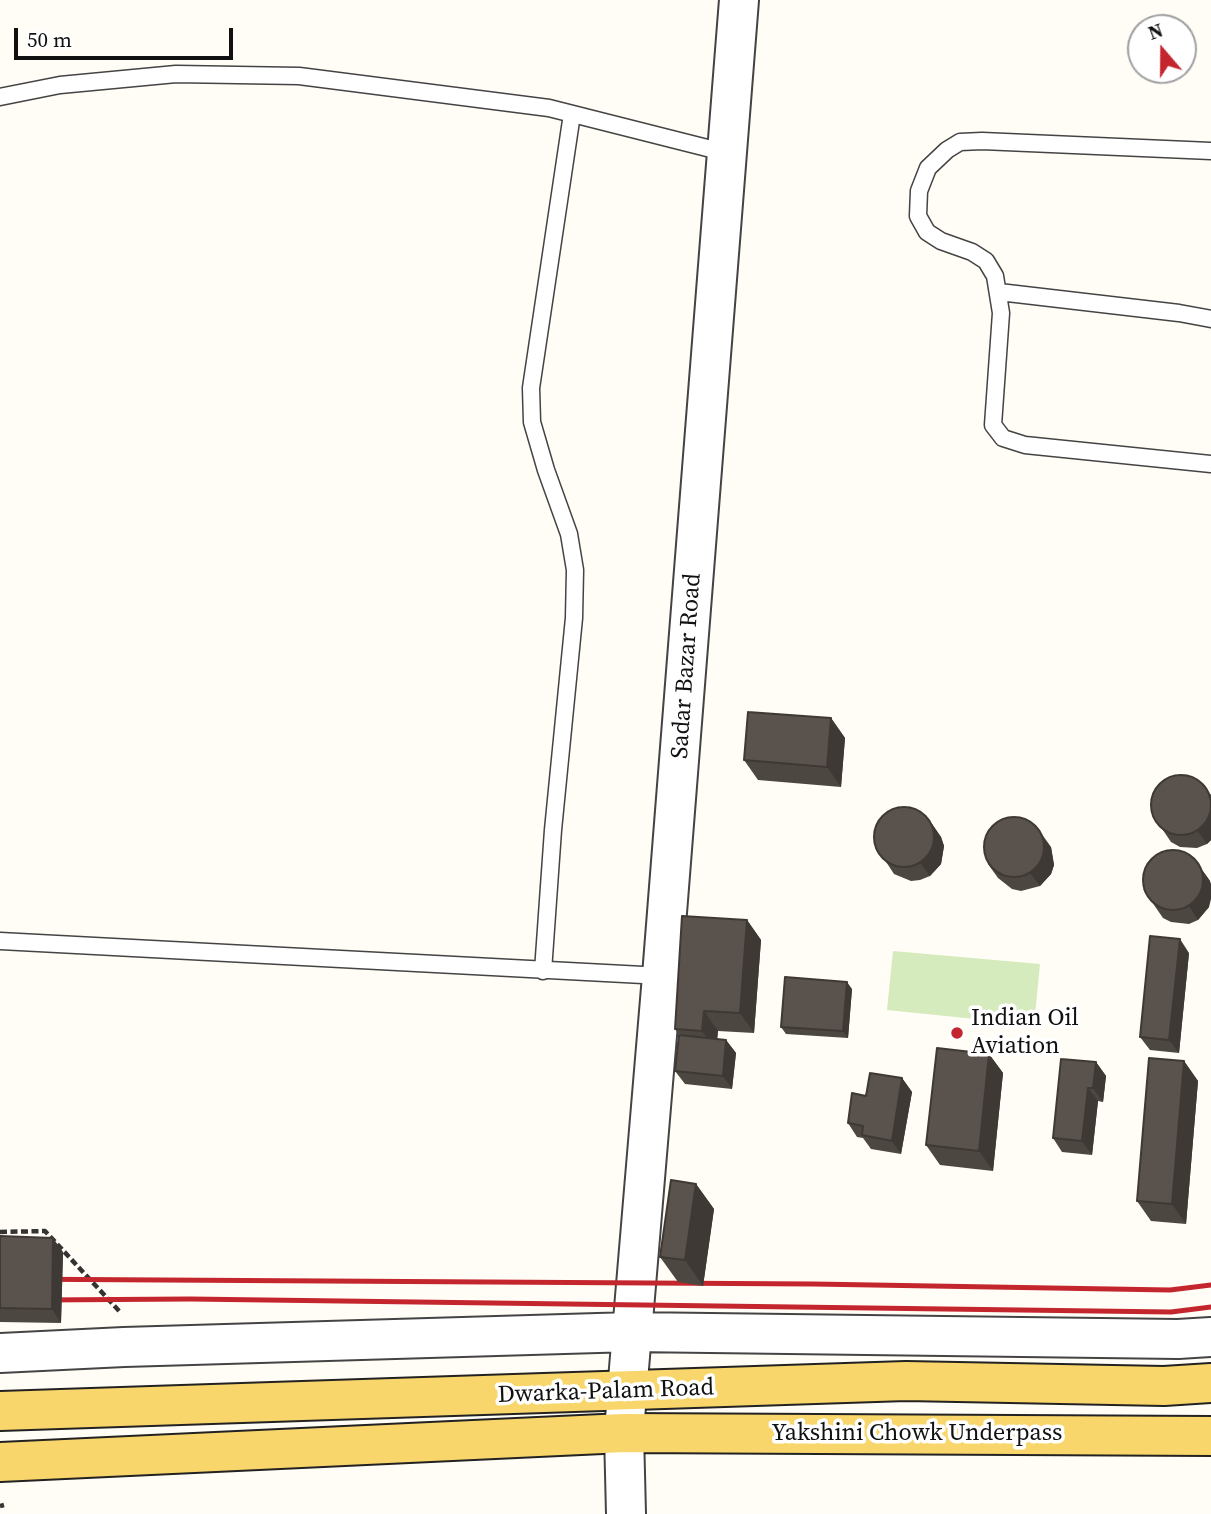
<!DOCTYPE html>
<html>
<head>
<meta charset="utf-8">
<style>
  body { margin:0 }
  #map { position:relative; width:1211px; height:1514px; overflow:hidden; background:#fffdf5; font-family:"Source Serif 4",serif }
  canvas { display:block }
  .north { position:absolute; left:1127px; top:14px; width:70px; height:70px; box-sizing:border-box; background:#fff; border:2px solid #a0a0a0; border-radius:50%; rotate:340deg; font-size:19px; font-weight:700; line-height:28px; text-align:center; color:#111 }
  .north::after { content:''; display:block; margin:auto; width:24px; height:32px; background:#c4262e; clip-path:polygon(50% 0,100% 100%,50% 72%,0 100%) }
  .scale { position:absolute; left:14px; top:28px; width:219px; height:32px; box-sizing:border-box; border:4px solid #111; border-top:0; padding-left:9px; font-size:21px; line-height:24px; white-space:nowrap; color:#111; -webkit-text-stroke:5px #fff; paint-order:stroke }
</style>
</head>
<body>
<div id="map">
<canvas width="1211" height="1514"></canvas>
<div class="north">N</div>
<div class="scale">50 m</div>
</div>
<script>
const ctx = document.querySelector('canvas').getContext('2d');
ctx.lineJoin = 'round';
function fillPath(path, color) { ctx.fillStyle = color; ctx.fill(path, 'evenodd'); }
const toPath = rows => new Path2D(rows.map(r => 'M' + r).join(''));
function stroke(path, color, width, dash) { ctx.strokeStyle = color; ctx.lineWidth = width; ctx.lineCap = dash ? 'butt' : 'round'; ctx.setLineDash(dash || []); ctx.stroke(path); }
function write(font, color, halo, rows, align = 'center') {
  ctx.font = font + ' "Source Serif 4",serif'; ctx.lineWidth = 7; ctx.setLineDash([]); ctx.textBaseline = 'middle'; ctx.strokeStyle = halo; ctx.fillStyle = color; for (const [text, x, y, turn = 0] of rows) {
    ctx.save(); ctx.translate(x, y); ctx.rotate((+turn || 0) * Math.PI / 180); ctx.textAlign = isNaN(turn) ? turn : align; if (halo) ctx.strokeText(text, 0, 0); ctx.fillText(text, 0, 0); ctx.restore();
  }
}
const green = toPath([
  [893,951,1040,964,1034,1025,887,1010]
]);
const path = toPath([
  [0,1232,45,1231,121,1313],
  [0,1506,4,1505]
]);
const service = toPath([
  [0,97,60,85,176,74,299,76,549,108,727,153],
  [1211,151,982,141,960,142,947,150,928,168,919,191,918,216,927,232,941,241,972,252,986,261,995,276,1001,313,993,425,1003,438,1025,445,1211,464],
  [999,292,1179,313,1211,319],
  [0,941,662,976],
  [543,971,553,830,574,618,575,570,569,534,546,470,532,422,531,388,572,114]
]);
const tertiary = toPath([
  [0,1353,124,1347,632,1332,1178,1339,1211,1337],
  [626,1514,624,1433,627,1392,662,976,739,0]
]);
const primary = toPath([
  [0,1411,906,1381,1164,1386,1211,1383],
  [0,1462,624,1433,1211,1436]
]);
const rail = toPath([
  [0,1279,813,1284,1170,1290,1211,1285],
  [42,1300,190,1299,1171,1312,1211,1307]
]);
const wall = toPath([
  [831,718,845,738,841,787,758,780,744,760],
  [1211,794,1211,840,1207,844,1197,848,1180,847,1171,842,1152,814],
  [932,824,941,837,944,846,941,864,930,876,920,880,911,881,894,874,875,845],
  [1051,847,1054,865,1051,874,1040,886,1021,891,1012,889,998,878,988,864],
  [1200,867,1210,881,1209,907,1198,920,1189,924,1171,922,1163,918,1143,889],
  [747,920,761,940,754,1033,718,1031,717,1039,726,1040,736,1053,732,1089,685,1084,675,1071,679,1035,675,1029],
  [1189,953,1179,1053,1150,1050,1140,1037],
  [852,989,848,1038,786,1034,781,1027],
  [989,1054,1003,1073,993,1171,940,1165,926,1145],
  [1184,1061,1198,1081,1186,1224,1151,1221,1137,1201],
  [1096,1062,1106,1076,1103,1102,1098,1101,1092,1155,1062,1152,1053,1138],
  [902,1078,912,1092,901,1154,871,1149,863,1138,857,1137,848,1123,866,1096],
  [696,1184,714,1209,703,1286,678,1282,660,1257],
  [0,1236,63,1252,61,1323,0,1322]
]);
const shadedWall = toPath([
  [831,718,845,738,841,787,827,767],
  [1211,804,1211,840,1207,844,1197,830],
  [932,824,941,837,944,846,941,864,930,876,920,862],
  [1036,826,1051,847,1054,865,1051,874,1040,886,1030,873],
  [1200,867,1210,881,1211,884,1211,899,1209,907,1198,920,1189,906],
  [747,920,761,940,754,1033,740,1013],
  [1180,939,1189,953,1179,1053,1169,1040],
  [847,982,852,989,848,1038,843,1031],
  [704,1011,718,1031,716,1051,702,1031],
  [726,1040,736,1053,732,1089,723,1076],
  [989,1054,1003,1073,993,1171,979,1151],
  [1184,1061,1198,1081,1186,1224,1172,1204],
  [1096,1062,1106,1076,1103,1102,1093,1088],
  [902,1078,912,1092,901,1154,892,1141],
  [1088,1088,1098,1101,1092,1155,1082,1141],
  [696,1184,714,1209,703,1286,685,1260],
  [53,1238,63,1252,61,1323,52,1309]
]);
const building = toPath([
  [748,712,831,718,827,767,744,760,748,712],
  '1151 805a30 30 0 1 1 60 0a30 30 0 1 1-60 0Z',
  '874 837a30 30 0 1 1 60 0a30 30 0 1 1-60 0Z',
  '984 847a30 30 0 1 1 60 0a30 30 0 1 1-60 0Z',
  '1143 880a30 30 0 1 1 60 0a30 30 0 1 1-60 0Z',
  [682,916,747,920,740,1013,704,1011,702,1031,675,1029,682,916],
  [1150,936,1180,939,1169,1040,1140,1037,1150,936],
  [785,977,847,982,843,1031,781,1027,785,977],
  [679,1035,726,1040,723,1076,675,1071,679,1035],
  [937,1048,989,1054,979,1151,926,1145,937,1048],
  [1149,1058,1184,1061,1172,1204,1137,1201,1149,1058],
  [1061,1059,1096,1062,1093,1088,1088,1088,1082,1141,1053,1138,1061,1059],
  [870,1073,902,1078,892,1141,862,1135,863,1126,848,1123,852,1093,866,1096,870,1073],
  [671,1180,696,1184,685,1260,660,1257,671,1180],
  [0,1236,53,1238,52,1309,0,1308,0,1236]
]);
const markers = [
  [957,1033,7,"#c4262e"]
];
const streetNames = [
  ["Sadar Bazar Road",687,666,-86],
  ["Dwarka-Palam Road",606,1392,-2],
  ["Yakshini Chowk Underpass",917,1434]
];
const poiNames = [
  ["Indian Oil",971,1019],
  ["Aviation",971,1047]
];
fillPath(green, '#d5ebbd');
stroke(service, '#444', 19);
stroke(tertiary, '#444', 42);
stroke(primary, '#222', 42);
stroke(path, '#333', 4.5, [7, 3.5]);
stroke(service, '#fff', 16);
stroke(tertiary, '#fff', 38);
stroke(primary, '#f9d66b', 38);
stroke(rail, '#c4262e', 5);
fillPath(wall, '#4d4742');
fillPath(shadedWall, '#3f3936');
fillPath(building, '#5a524d');
stroke(building, '#3f3936', 2);
for (const [x, y, r, color] of markers) { const dot = new Path2D(); dot.arc(x, y, r, 0, 2 * Math.PI); ctx.fillStyle = color; ctx.fill(dot); stroke(dot, '#fff', 2.5); }
write('24px', '#111', '#fff', streetNames);
write('24px', '#111', '#fff', poiNames, 'left');
</script>
</body>
</html>
